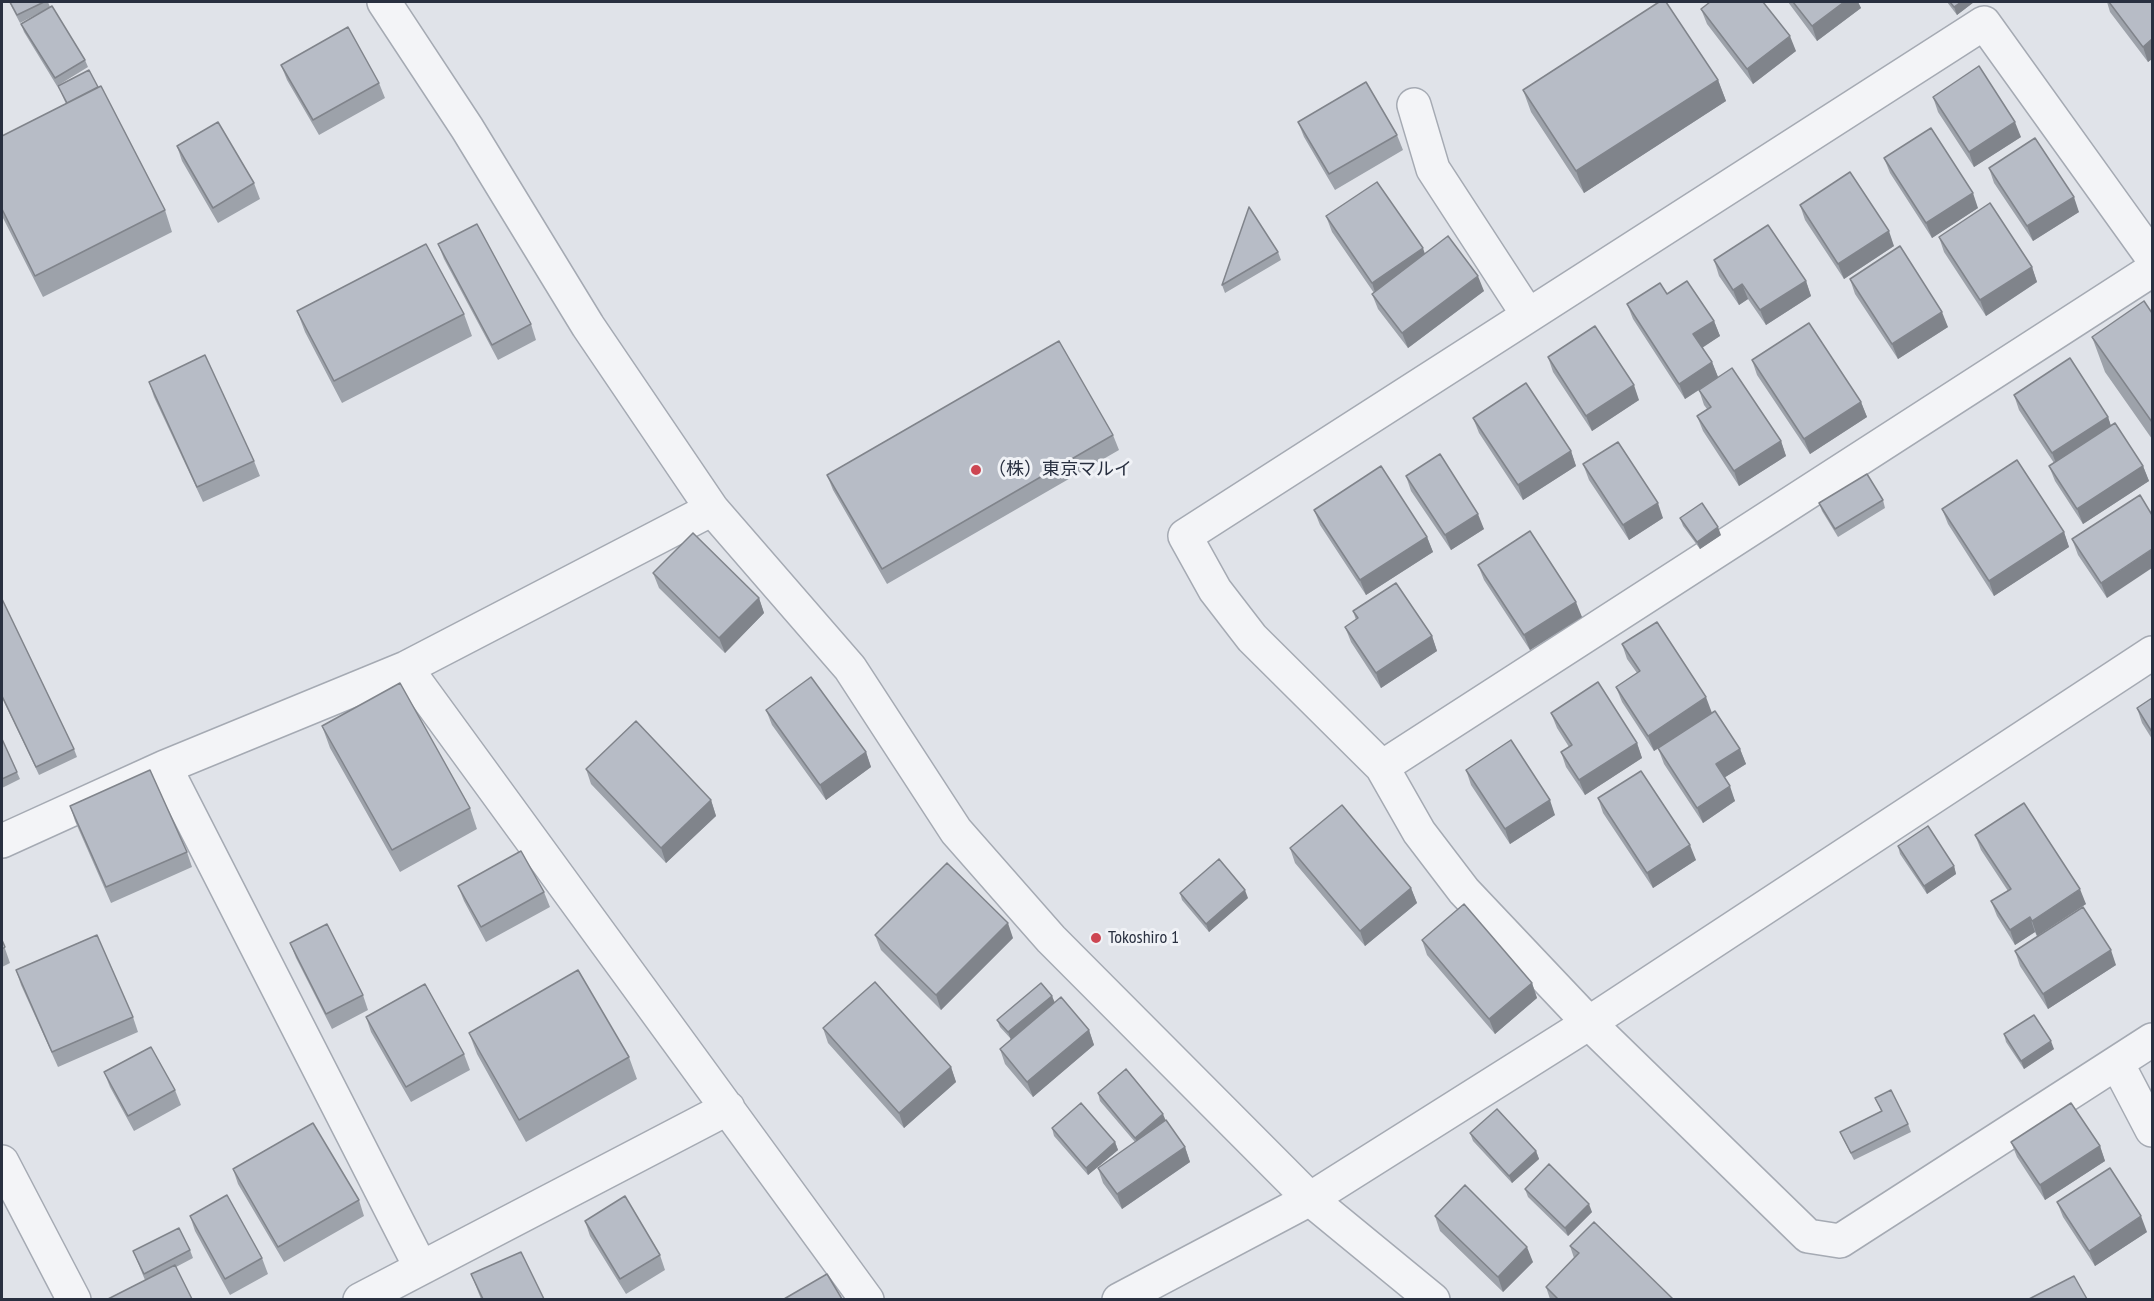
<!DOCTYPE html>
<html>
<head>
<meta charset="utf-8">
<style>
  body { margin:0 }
  #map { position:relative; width:2154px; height:1301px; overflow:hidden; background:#e0e3e9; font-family:"PT Sans Narrow",sans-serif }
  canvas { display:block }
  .frame { position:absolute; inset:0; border:3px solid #293040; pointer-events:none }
</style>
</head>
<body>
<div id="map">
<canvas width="2154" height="1301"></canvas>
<div class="frame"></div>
</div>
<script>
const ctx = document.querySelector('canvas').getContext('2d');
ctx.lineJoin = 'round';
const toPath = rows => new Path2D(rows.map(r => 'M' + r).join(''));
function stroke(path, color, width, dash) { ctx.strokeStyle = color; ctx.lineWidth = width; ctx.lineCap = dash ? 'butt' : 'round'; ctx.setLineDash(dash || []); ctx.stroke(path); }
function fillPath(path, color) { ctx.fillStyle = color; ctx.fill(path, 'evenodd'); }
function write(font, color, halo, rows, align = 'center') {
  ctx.font = font + ' "PT Sans Narrow","Noto Sans JP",sans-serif'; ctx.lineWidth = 6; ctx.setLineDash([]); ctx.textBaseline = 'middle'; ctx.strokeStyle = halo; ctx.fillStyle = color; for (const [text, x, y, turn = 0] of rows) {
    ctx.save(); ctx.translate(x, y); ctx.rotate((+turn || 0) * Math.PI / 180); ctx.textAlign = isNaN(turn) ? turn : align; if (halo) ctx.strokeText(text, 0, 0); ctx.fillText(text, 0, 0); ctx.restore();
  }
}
const minor = toPath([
  [384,2,467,128,588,326,712,509,850,668,956,831,1051,939,1310,1199,1433,1300],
  [1414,105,1433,169,1528,315],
  [2152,257,1984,23,1185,536,1215,590,1252,638,1382,767,1419,832,1464,891,1589,1023,1808,1236,1840,1241,2152,1040],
  [406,668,867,1300],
  [165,767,421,1268],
  [1382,767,2152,270],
  [2,841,165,767,406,668,712,509],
  [2117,1063,2152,1130],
  [2,1162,74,1300],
  [360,1300,728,1108],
  [1119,1300,1310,1199,1589,1023,2152,653]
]);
const wall = toPath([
  [9,2,48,2,50,7,85,60,88,67,57,86,24,32,21,24,43,11,20,23],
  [1788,2,1858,2,1861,8,1817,41],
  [1947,2,1974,2,1957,15],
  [2107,2,2152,2,2152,59,2148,62,2110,12],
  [1701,9,1796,51,1753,84,1707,24],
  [281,65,379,83,385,98,319,135,287,80],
  [1718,80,1726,101,1584,193,1531,112,1523,90],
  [58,86,98,87,165,210,172,232,43,297,2,216,2,136,66,104],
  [1933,97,2021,137,1974,167,1938,112],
  [1298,122,1397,135,1403,150,1335,190,1304,137],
  [177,146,254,183,260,199,218,223,182,161],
  [1884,158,1978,208,1932,238,1890,173],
  [1989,168,2079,212,2033,241,1994,183],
  [1800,205,1894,246,1844,279,1805,220],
  [1326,216,1425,254,1484,291,1408,348,1378,309,1372,294,1374,293,1332,232],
  [1939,237,2032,267,2037,282,1986,316,1944,252],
  [438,244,531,324,536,340,498,360,444,259],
  [1278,252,1281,260,1225,293,1222,285],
  [1714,260,1806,281,1811,296,1766,325,1748,299,1739,305,1719,276],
  [1850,279,1948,327,1898,359,1855,294],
  [1667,294,1714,321,1720,336,1702,347,1712,362,1718,377,1781,441,1786,456,1739,486,1703,431,1697,416,1707,409,1704,405,1699,390,1685,399,1633,319,1627,304],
  [297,311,464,314,472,336,342,403,305,332],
  [2152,313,2152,439,2105,372,2092,337],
  [1548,357,1639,400,1592,431,1553,372],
  [1752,360,1861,402,1867,417,1810,454,1757,375],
  [149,382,254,461,260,476,203,502,154,397],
  [2014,395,2108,417,2111,426,2143,466,2149,481,2083,524,2055,481,2049,466,2054,463,2019,410],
  [1473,418,1571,451,1576,466,1523,500,1479,433],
  [1113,435,1119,450,887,584,833,490,827,475],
  [1583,464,1663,518,1629,540,1589,480],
  [1406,476,1484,529,1451,550,1411,491],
  [2140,495,2107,598,2078,555,2072,539],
  [1883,500,1885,508,1838,537,1822,511,1819,503],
  [1942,509,2064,532,2069,547,1994,596,1948,524],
  [1314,510,1427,537,1433,552,1366,595,1320,525],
  [1680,518,1721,535,1700,549,1683,526],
  [1478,565,1582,617,1530,650,1484,580],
  [653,573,759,598,764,613,725,653,659,588],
  [2,599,74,749,77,757,39,775,2,698],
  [1353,611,1432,636,1437,651,1381,688,1351,642,1345,627,1356,620],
  [1622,644,1712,713,1654,751,1622,702,1616,687,1637,673,1627,659],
  [2152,698,2152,739,2142,723,2137,708],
  [766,710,866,752,871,767,826,800,772,725],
  [1551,713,1637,743,1642,758,1585,795,1566,767,1561,752,1569,747,1557,728],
  [322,726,470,808,477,829,400,872,330,748],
  [2,739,20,779,2,788],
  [1658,748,1740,749,1746,764,1724,778,1735,801,1703,823,1664,764],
  [586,769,711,800,716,816,666,863,591,784],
  [1466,770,1555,815,1510,844,1471,785],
  [1598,798,1696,860,1653,888,1603,813],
  [70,806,187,852,192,867,111,903,75,821],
  [1975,835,2086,904,2037,936,2035,932,2015,945,1997,916,1991,901,2008,891,1981,850],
  [1898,846,1954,866,1956,874,1927,894,1900,854],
  [1290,848,1411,888,1417,903,1365,946,1295,863],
  [458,886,544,892,550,907,486,942,464,901],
  [1180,893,1248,898,1209,932,1182,900],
  [875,935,1013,938,941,1010,881,950],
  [2,940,10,963,2,967],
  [1422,940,1532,983,1537,998,1495,1034,1427,955],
  [290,943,363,995,368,1010,332,1029,296,958],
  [2015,951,2116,965,2048,1009,2020,966],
  [16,970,133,1017,138,1032,58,1067,21,985],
  [1052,996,1054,1002,1089,1030,1094,1045,1033,1097,1005,1064,1000,1049,1011,1039,1000,1027,997,1020],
  [366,1017,464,1054,470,1070,411,1102,371,1032],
  [823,1028,951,1067,956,1082,904,1128,828,1043],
  [469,1033,629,1057,637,1079,526,1142,477,1054],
  [2004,1034,2054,1049,2024,1069,2006,1042],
  [104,1072,175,1090,181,1105,134,1131,110,1087],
  [1098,1093,1166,1121,1185,1147,1190,1162,1122,1209,1103,1183,1098,1168,1135,1142,1100,1101],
  [1875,1098,1908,1124,1911,1132,1854,1160,1843,1139,1840,1132,1881,1111],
  [1052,1128,1115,1142,1118,1150,1088,1175,1054,1136],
  [1470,1133,1536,1151,1539,1159,1512,1183,1473,1141],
  [2011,1142,2100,1146,2105,1161,2045,1200,2017,1157],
  [233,1169,359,1200,364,1216,284,1262,238,1184],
  [1525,1189,1592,1212,1568,1236,1528,1197],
  [2057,1202,2147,1232,2095,1266,2063,1217],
  [190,1216,262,1258,268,1274,230,1295,195,1231],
  [1435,1216,1533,1262,1503,1292,1440,1231],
  [585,1221,660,1255,665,1270,626,1294,590,1236],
  [1570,1246,1673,1299,1550,1299,1546,1287,1574,1258],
  [190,1250,193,1258,176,1267,145,1280,133,1251],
  [471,1274,544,1299,481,1299]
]);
const shadedWall = toPath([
  [1844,2,1858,2,1861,8,1817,41,1812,26],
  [1961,2,1974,2,1957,15,1954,7],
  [1790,36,1796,51,1753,84,1747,69],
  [2152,39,2152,59,2148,62,2143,47],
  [1718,80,1726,101,1584,193,1576,171],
  [2015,122,2021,137,1974,167,1969,152],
  [1973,193,1978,208,1932,238,1926,223],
  [2074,197,2079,212,2033,241,2027,226],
  [1889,231,1894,246,1844,279,1838,264],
  [1423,248,1428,263,1377,298,1372,283],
  [2032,267,2037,282,1986,316,1980,300],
  [1478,276,1484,291,1408,348,1402,333],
  [1806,281,1811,296,1766,325,1760,310],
  [1742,284,1748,299,1739,305,1733,290],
  [1942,312,1948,327,1898,359,1892,344],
  [1714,321,1720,336,1699,350,1693,334],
  [1712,362,1718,377,1685,399,1679,384],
  [1634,385,1639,400,1592,431,1586,416],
  [1861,402,1867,417,1810,454,1804,439],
  [2108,417,2113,432,2058,468,2052,453],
  [1781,441,1786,456,1739,486,1734,471],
  [1571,451,1576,466,1523,500,1518,485],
  [2143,466,2149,481,2083,524,2077,509],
  [1658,503,1663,518,1629,540,1623,525],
  [1478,514,1484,529,1451,550,1445,535],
  [1718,527,1721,535,1700,549,1697,542],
  [2064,532,2069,547,1994,596,1989,581],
  [1427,537,1433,552,1366,595,1360,580],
  [2152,549,2152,568,2107,598,2101,583],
  [759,598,764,613,725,653,719,638],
  [1576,602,1582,617,1530,650,1524,635],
  [1432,636,1437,651,1381,688,1376,673],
  [1706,697,1712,713,1654,751,1648,736],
  [1637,743,1642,758,1585,795,1579,780],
  [1740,749,1746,764,1722,779,1716,764],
  [866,752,871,767,826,800,820,785],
  [1730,786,1735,801,1703,823,1697,808],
  [711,800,716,816,666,863,661,848],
  [1550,800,1555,815,1510,844,1505,829],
  [1690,845,1696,860,1653,888,1647,873],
  [1954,866,1956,874,1927,894,1924,886],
  [1411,888,1417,903,1365,946,1360,931],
  [2080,889,2086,904,2037,936,2032,921],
  [1245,890,1248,898,1209,932,1206,924],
  [2030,917,2035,932,2015,945,2010,930],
  [1008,923,1013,938,941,1010,936,995],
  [2111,950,2116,965,2048,1009,2043,994],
  [1532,983,1537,998,1495,1034,1489,1019],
  [1052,996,1055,1003,1011,1040,1008,1032],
  [1089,1030,1094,1045,1033,1097,1027,1082],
  [2051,1041,2054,1049,2024,1069,2021,1061],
  [951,1067,956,1082,904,1128,899,1113],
  [1163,1114,1166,1121,1138,1145,1135,1138],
  [1115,1142,1118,1150,1088,1175,1086,1168],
  [2100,1146,2105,1161,2045,1200,2040,1185],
  [1185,1147,1190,1162,1122,1209,1117,1194],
  [1536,1151,1539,1159,1512,1183,1509,1176],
  [1589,1204,1592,1212,1568,1236,1565,1228],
  [2141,1216,2147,1232,2095,1266,2089,1251],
  [1527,1247,1533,1262,1503,1292,1498,1277]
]);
const building = toPath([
  [10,2,44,2,17,15,10,2],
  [1659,2,1666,2,1718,80,1576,171,1523,90,1659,2],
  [1710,2,1763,2,1790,36,1747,69,1701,9,1710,2],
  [1793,2,1844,2,1812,26,1793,2],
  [1950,2,1961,2,1954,7,1950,2],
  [2109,2,2152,2,2152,39,2143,47,2109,2],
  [52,6,85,60,55,78,21,24,52,6],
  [348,27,379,83,313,120,281,65,348,27],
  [1979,66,2015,122,1969,152,1933,97,1979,66],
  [89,70,98,87,67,103,58,86,89,70],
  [1366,82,1397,135,1329,174,1298,122,1366,82],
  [101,86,165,210,35,276,2,209,2,136,101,86],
  [218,122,254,183,213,208,177,146,218,122],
  [1931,128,1973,193,1926,223,1884,158,1931,128],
  [2035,138,2074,197,2027,226,1989,168,2035,138],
  [1850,172,1889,231,1838,264,1800,205,1850,172],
  [1377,182,1423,248,1372,283,1326,216,1377,182],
  [1990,203,2032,267,1980,300,1939,237,1990,203],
  [1249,207,1278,252,1222,285,1249,207],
  [477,224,531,324,492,345,438,244,477,224],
  [1768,225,1806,281,1760,310,1742,284,1733,290,1714,260,1768,225],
  [1448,236,1478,276,1402,333,1372,294,1448,236],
  [426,244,464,314,334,381,297,311,426,244],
  [1900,246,1942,312,1892,344,1850,279,1900,246],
  [1687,281,1714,321,1693,334,1712,362,1679,384,1627,304,1660,283,1667,294,1687,281],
  [2144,301,2152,313,2152,422,2092,337,2144,301],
  [1809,323,1861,402,1804,439,1752,360,1809,323],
  [1595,326,1634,385,1586,416,1548,357,1595,326],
  [1059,341,1113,435,882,569,827,475,1059,341],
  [205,355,254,461,197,487,149,382,205,355],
  [2070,358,2108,417,2052,453,2014,395,2070,358],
  [1732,368,1781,441,1734,471,1697,416,1711,407,1699,390,1732,368],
  [1526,383,1571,451,1518,485,1473,418,1526,383],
  [2115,423,2143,466,2077,509,2049,466,2115,423],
  [1618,442,1658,503,1623,525,1583,464,1618,442],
  [1440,454,1478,514,1445,535,1406,476,1440,454],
  [2017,460,2064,532,1989,581,1942,509,2017,460],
  [1381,466,1427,537,1360,580,1314,510,1381,466],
  [1867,474,1883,500,1835,529,1819,503,1867,474],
  [2140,495,2152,515,2152,549,2101,583,2072,539,2140,495],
  [1702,503,1718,527,1697,542,1680,518,1702,503],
  [1530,531,1576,602,1524,635,1478,565,1530,531],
  [693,533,759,598,719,638,653,573,693,533],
  [1396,583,1432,636,1376,673,1345,627,1358,618,1353,611,1396,583],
  [2,599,74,749,36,767,2,696,2,599],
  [1657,622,1706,697,1648,736,1616,687,1640,671,1622,644,1657,622],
  [811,677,866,752,820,785,766,710,811,677],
  [1598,682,1637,743,1579,780,1561,752,1572,745,1551,713,1598,682],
  [400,683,470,808,392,850,322,726,400,683],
  [2152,698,2152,732,2137,708,2152,698],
  [1715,711,1740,749,1716,764,1730,786,1697,808,1658,748,1715,711],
  [636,721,711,800,661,848,586,769,636,721],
  [2,739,17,772,2,779,2,739],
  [1511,740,1550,800,1505,829,1466,770,1511,740],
  [150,770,187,852,106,887,70,806,150,770],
  [1641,771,1690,845,1647,873,1598,798,1641,771],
  [2024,803,2080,889,2032,921,2030,917,2010,930,1991,901,2011,889,1975,835,2024,803],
  [1342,805,1411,888,1360,931,1290,848,1342,805],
  [1928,826,1954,866,1924,886,1898,846,1928,826],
  [521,851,544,892,481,927,458,886,521,851],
  [1219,859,1245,890,1206,924,1180,893,1219,859],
  [947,863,1008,923,936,995,875,935,947,863],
  [1464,904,1532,983,1489,1019,1422,940,1464,904],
  [2083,907,2111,950,2043,994,2015,951,2083,907],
  [327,924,363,995,326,1014,290,943,327,924],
  [97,935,133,1017,52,1052,16,970,97,935],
  [2,940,5,947,2,949,2,940],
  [578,970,629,1057,519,1120,469,1033,578,970],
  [875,982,951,1067,899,1113,823,1028,875,982],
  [1041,983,1052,996,1008,1032,997,1020,1041,983],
  [425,984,464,1054,406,1087,366,1017,425,984],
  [1061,997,1089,1030,1027,1082,1000,1049,1061,997],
  [2034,1015,2051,1041,2021,1061,2004,1034,2034,1015],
  [151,1047,175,1090,128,1116,104,1072,151,1047],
  [1126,1069,1163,1114,1135,1138,1098,1093,1126,1069],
  [1891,1090,1908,1124,1851,1153,1840,1132,1882,1111,1875,1098,1891,1090],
  [1081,1103,1115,1142,1086,1168,1052,1128,1081,1103],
  [2071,1103,2100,1146,2040,1185,2011,1142,2071,1103],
  [1497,1109,1536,1151,1509,1176,1470,1133,1497,1109],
  [1166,1120,1185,1147,1117,1194,1098,1168,1166,1120],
  [313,1123,359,1200,278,1247,233,1169,313,1123],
  [1549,1164,1589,1204,1565,1228,1525,1189,1549,1164],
  [2110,1168,2141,1216,2089,1251,2057,1202,2110,1168],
  [1465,1185,1527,1247,1498,1277,1435,1216,1465,1185],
  [227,1195,262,1258,225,1279,190,1216,227,1195],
  [625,1196,660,1255,620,1279,585,1221,625,1196],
  [1594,1222,1673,1299,1558,1299,1546,1287,1579,1253,1570,1246,1594,1222],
  [179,1228,190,1250,144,1274,133,1251,179,1228],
  [521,1252,544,1299,483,1299,471,1274,521,1252],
  [175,1265,192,1299,108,1299,175,1265],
  [827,1274,842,1299,784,1299,827,1274],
  [2074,1276,2087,1299,2029,1299,2074,1276]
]);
const markers = [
  [976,470,6,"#cd4652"],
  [1096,938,6,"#cd4652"]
];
const poiNames = [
  ["（株）東京マルイ",988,470],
  ["Tokoshiro 1",1108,938]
];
stroke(minor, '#a5aab3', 36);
stroke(minor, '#f3f4f7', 33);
fillPath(wall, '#9da2aa');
fillPath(shadedWall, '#80848b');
fillPath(building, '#b7bcc6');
stroke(building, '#80848b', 1.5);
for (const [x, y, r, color] of markers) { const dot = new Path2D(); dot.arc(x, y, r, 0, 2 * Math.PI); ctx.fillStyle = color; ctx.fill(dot); stroke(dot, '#f0f2f6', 2); }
write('18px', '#293040', '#f0f2f6', poiNames, 'left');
</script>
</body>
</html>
